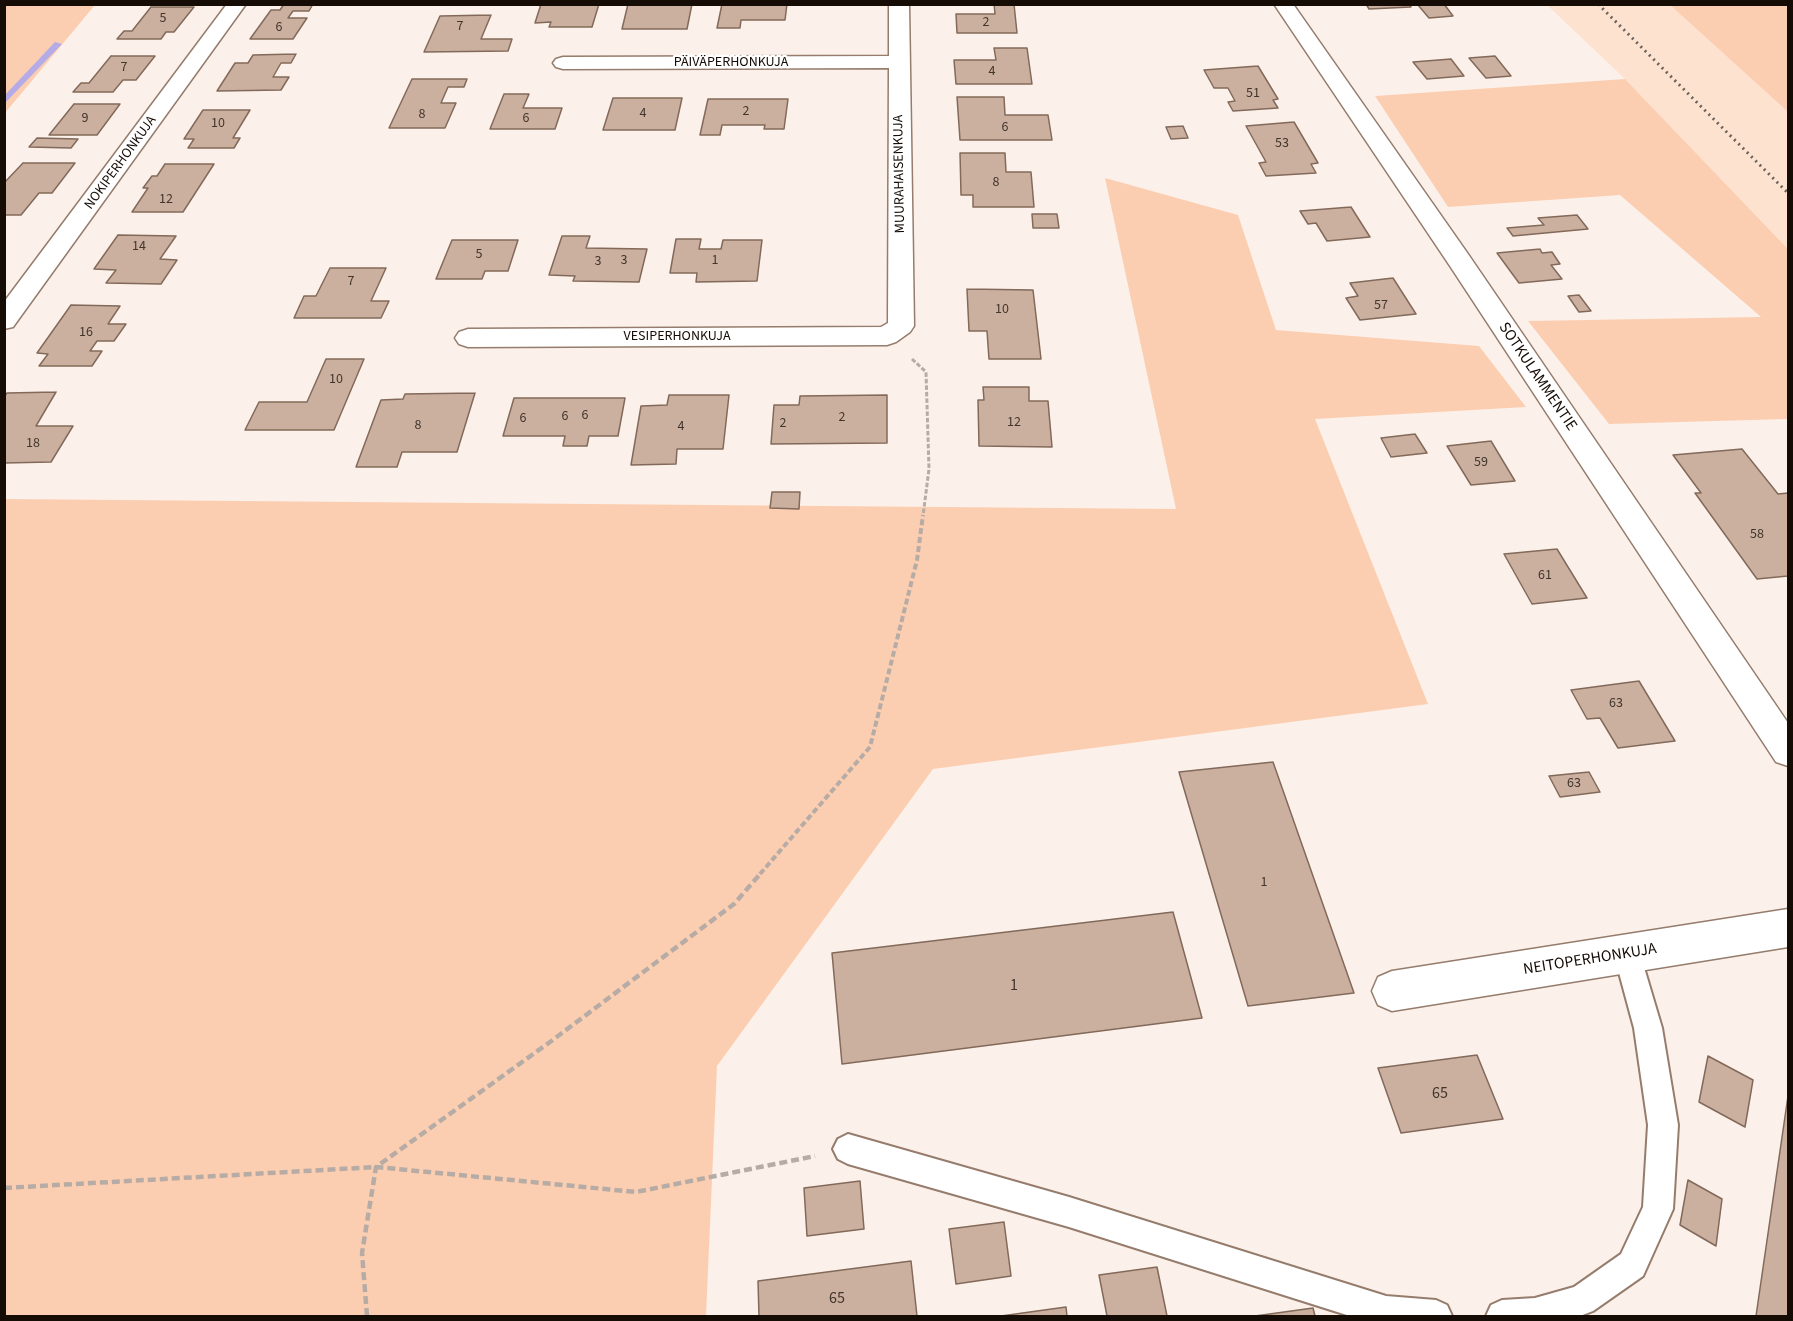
<!DOCTYPE html>
<html>
<head>
<meta charset="utf-8">
<style>
  body { margin:0 }
  #map { position:relative; width:1793px; height:1321px; overflow:hidden; background:#fcf1ea; font-family:"Source Sans 3",sans-serif }
  canvas { display:block }
  .frame { position:absolute; inset:0; border:6px solid #150c06; pointer-events:none }
</style>
</head>
<body>
<div id="map">
<canvas width="1793" height="1321"></canvas>
<div class="frame"></div>
</div>
<script>
const ctx = document.querySelector('canvas').getContext('2d');
ctx.lineJoin = 'round';
function fillPath(path, color) { ctx.fillStyle = color; ctx.fill(path, 'evenodd'); }
const toPath = rows => new Path2D(rows.map(r => 'M' + r).join(''));
function stroke(path, color, width, dash) { ctx.strokeStyle = color; ctx.lineWidth = width; ctx.lineCap = dash ? 'butt' : 'round'; ctx.setLineDash(dash || []); ctx.stroke(path); }
function write(font, color, halo, rows, align = 'center') {
  ctx.font = font + ' "Source Sans 3",sans-serif'; ctx.lineWidth = 4.5; ctx.setLineDash([]); ctx.textBaseline = 'middle'; ctx.strokeStyle = halo; ctx.fillStyle = color; for (const [text, x, y, turn = 0] of rows) {
    ctx.save(); ctx.translate(x, y); ctx.rotate((+turn || 0) * Math.PI / 180); ctx.textAlign = isNaN(turn) ? turn : align; if (halo) ctx.strokeText(text, 0, 0); ctx.fillText(text, 0, 0); ctx.restore();
  }
}
const built = toPath([
  [1547,5,1670,5,1788,112,1788,249,1625,79]
]);
const green = toPath([
  [5,4,95,5,5,113,4,5],
  [1670,5,1788,5,1788,112],
  [1625,79,1788,249,1788,419,1609,424,1528,321,1761,317,1620,195,1448,207,1375,96],
  [1105,178,1238,215,1276,330,1479,346,1526,407,1315,419,1428,704,933,769,717,1066,706,1316,5,1316,5,499,1176,509]
]);
const stream = toPath([
  [55,42,62,44,4,104,4,96,55,42]
]);
const building = toPath([
  [284,4,313,4,309,11,293,11,288,18,307,18,293,39,250,39,271,10,280,10,284,4],
  [541,4,599,4,592,27,549,27,551,22,535,23,541,4],
  [628,4,692,4,687,29,622,29,628,4],
  [722,4,787,4,785,20,741,20,740,28,717,28,722,4],
  [994,4,1014,4,1017,33,957,33,956,14,995,14,994,4],
  [1366,4,1409,4,1411,7,1369,9,1366,4],
  [1444,4,1453,16,1429,18,1418,5,1444,4],
  [151,7,194,7,174,32,166,32,161,39,117,39,124,31,132,31,151,7],
  [491,15,481,39,512,39,508,51,424,52,440,16,491,15],
  [994,48,1027,48,1032,84,956,84,954,60,996,60,994,48],
  [296,54,291,63,281,63,273,77,289,77,281,90,217,91,235,63,248,63,253,55,296,54],
  [111,56,155,56,136,80,123,80,113,92,73,92,81,83,89,83,111,56],
  [1495,56,1511,76,1486,78,1469,58,1495,56],
  [1451,59,1464,76,1427,79,1413,62,1451,59],
  [1258,66,1278,99,1273,100,1278,108,1233,111,1228,102,1235,101,1228,88,1214,88,1204,70,1258,66],
  [412,79,467,79,464,87,448,87,441,103,456,103,445,128,389,128,412,79],
  [504,94,529,94,523,108,562,108,555,129,490,129,504,94],
  [957,97,1004,97,1005,115,1048,115,1052,140,960,140,957,97],
  [613,98,682,98,675,130,603,130,613,98],
  [708,99,788,99,784,129,764,129,765,125,722,125,720,135,700,135,708,99],
  [74,104,120,104,97,135,49,135,74,104],
  [203,110,250,110,233,138,240,138,234,148,188,148,194,139,184,139,203,110],
  [1294,122,1318,163,1311,164,1316,173,1266,176,1259,163,1266,162,1246,126,1294,122],
  [1183,126,1188,138,1171,139,1166,127,1183,126],
  [37,138,78,139,71,148,29,147,37,138],
  [960,153,1005,153,1006,172,1031,172,1034,207,973,207,973,195,961,195,960,153],
  [23,163,75,163,52,193,39,193,21,215,4,215,4,183,23,163],
  [165,164,214,164,183,212,132,212,148,188,143,188,152,176,157,176,165,164],
  [1351,207,1370,237,1327,241,1316,223,1308,224,1300,211,1351,207],
  [1032,214,1057,214,1059,228,1033,228,1032,214],
  [1577,215,1588,229,1513,236,1507,228,1544,225,1538,218,1577,215],
  [118,235,176,236,160,259,177,260,161,284,106,283,116,270,94,269,118,235],
  [562,236,590,236,586,248,647,249,639,282,573,281,575,276,549,275,562,236],
  [676,239,701,239,699,249,721,249,723,240,762,240,757,281,696,282,697,273,670,273,676,239],
  [452,240,518,240,508,271,485,271,482,279,436,279,452,240],
  [1540,249,1542,253,1552,252,1560,264,1551,265,1562,279,1519,283,1497,253,1540,249],
  [330,268,386,268,371,301,389,301,381,318,294,318,304,296,316,296,330,268],
  [1393,278,1416,314,1360,320,1346,298,1358,296,1350,283,1393,278],
  [967,289,1033,290,1041,359,989,359,987,331,969,331,967,289],
  [1579,295,1591,311,1579,312,1568,296,1579,295],
  [71,305,120,306,108,324,126,324,114,341,97,341,90,351,102,351,92,366,39,366,48,354,37,353,71,305],
  [326,359,364,359,334,430,245,430,259,402,307,402,326,359],
  [983,387,1029,387,1029,401,1048,401,1052,447,979,446,978,400,984,400,983,387],
  [56,392,36,426,73,426,51,462,4,463,4,397,7,393,56,392],
  [475,393,457,452,402,452,397,467,356,467,381,400,403,399,405,394,475,393],
  [669,395,729,395,723,449,677,449,676,464,631,465,641,406,667,405,669,395],
  [887,395,887,443,771,444,774,405,799,405,800,396,887,395],
  [514,398,625,398,618,436,589,436,587,446,563,446,565,436,503,436,514,398],
  [1415,434,1427,453,1391,457,1381,438,1415,434],
  [1491,441,1515,481,1471,485,1447,446,1491,441],
  [1742,449,1778,494,1788,493,1788,576,1757,579,1695,493,1701,493,1673,455,1742,449],
  [772,492,800,492,799,509,770,508,772,492],
  [1557,549,1587,598,1532,604,1504,554,1557,549],
  [1639,681,1675,741,1618,748,1600,718,1587,719,1571,690,1639,681],
  [1273,762,1354,993,1248,1006,1179,772,1273,762],
  [1589,772,1600,792,1560,797,1549,776,1589,772],
  [1173,912,1202,1018,842,1064,832,953,1173,912],
  [1477,1055,1503,1119,1401,1133,1378,1068,1477,1055],
  [1708,1056,1753,1080,1745,1127,1699,1102,1708,1056],
  [1788,1096,1788,1316,1756,1316,1788,1096],
  [1688,1180,1722,1199,1716,1246,1680,1225,1688,1180],
  [860,1181,864,1229,807,1236,804,1188,860,1181],
  [1004,1222,1011,1276,956,1284,949,1229,1004,1222],
  [911,1261,917,1316,759,1316,758,1281,911,1261],
  [1157,1267,1167,1316,1107,1316,1099,1275,1157,1267],
  [1066,1307,1067,1316,1001,1316,1066,1307],
  [1313,1308,1315,1316,1255,1316,1313,1308]
]);
const pathFar2 = toPath([
  [912,359,926,372,929,469,923,516]
]);
const pathFar1 = toPath([
  [760,874,870,747,917,560,923,515]
]);
const path = toPath([
  [4,1188,376,1167,636,1192,815,1156],
  [367,1316,362,1253,376,1167,550,1042,734,904,761,873]
]);
const lane = toPath([
  [1627,941,1636,945,1640,954,1662,1028,1678,1125,1673,1209,1643,1276,1593,1311,1580,1316,1486,1316,1491,1305,1502,1300,1535,1298,1574,1287,1621,1254,1643,1207,1648,1125,1634,1028,1614,954,1618,945,1627,941],
  [848,1134,1069,1197,1386,1296,1436,1300,1447,1305,1452,1316,1350,1316,1069,1227,848,1164,838,1159,833,1149,838,1139,848,1134]
]);
const street = toPath([
  [227,4,246,4,13,327,4,329,4,302,227,4],
  [889,4,909,4,914,326,910,332,896,342,887,345,468,347,459,344,455,338,459,332,468,329,881,327,888,323,889,68,563,69,556,67,553,63,556,59,563,57,889,56,889,4],
  [1274,4,1293,4,1468,254,1788,723,1788,766,1776,762,1450,266,1274,4],
  [1788,909,1788,947,1392,1011,1378,1005,1372,991,1378,977,1392,971,1788,909]
]);
const rail = toPath([
  [1598,4,1788,193]
]);
const numberNames = [
  ["5",163,19],
  ["2",986,23],
  ["7",460,27],
  ["6",279,28],
  ["7",124,68],
  ["4",992,72],
  ["51",1253,94],
  ["2",746,112],
  ["4",643,114],
  ["8",422,115],
  ["9",85,119],
  ["6",526,119],
  ["10",218,124],
  ["6",1005,128],
  ["53",1282,144],
  ["8",996,183],
  ["12",166,200],
  ["14",139,247],
  ["5",479,255],
  ["3",624,261],
  ["1",715,261],
  ["3",598,262],
  ["7",351,282],
  ["57",1381,306],
  ["10",1002,310],
  ["16",86,333],
  ["10",336,380],
  ["6",585,416],
  ["6",565,417],
  ["2",842,418],
  ["6",523,419],
  ["12",1014,423],
  ["2",783,424],
  ["8",418,426],
  ["4",681,427],
  ["18",33,444],
  ["59",1481,463],
  ["58",1757,535],
  ["61",1545,576],
  ["63",1616,704],
  ["63",1574,784],
  ["1",1264,883]
];
const farStreetnames = [
  ["PÄIVÄPERHONKUJA",731,63],
  ["NOKIPERHONKUJA",121,163,-54],
  ["MUURAHAISENKUJA",900,174,-91],
  ["VESIPERHONKUJA",677,337]
];
const streetNames = [
  ["SOTKULAMMENTIE",1537,377,56],
  ["NEITOPERHONKUJA",1590,960,-9]
];
const nearNumbernames = [
  ["1",1014,986],
  ["65",1440,1094],
  ["65",837,1299]
];
fillPath(built, '#fee2d0');
fillPath(green, '#fcceb1');
fillPath(stream, '#b5ace7');
fillPath(building, '#cbb09f');
stroke(building, '#82695a', 1.5);
stroke(lane, '#957c6c', 4);
stroke(street, '#957c6c', 3);
stroke(pathFar2, '#b7aca5', 3, [4.5, 2]);
stroke(pathFar1, '#b7aca5', 4, [6, 3]);
stroke(path, '#b7aca5', 4.5, [8, 4]);
fillPath(lane, '#fff');
fillPath(street, '#fff');
stroke(rail, '#6c635c', 3, [2, 4]);
write('14px', '#42352c', null, numberNames);
write('14px', '#150c06', '#fff', farStreetnames);
write('16px', '#150c06', '#fff', streetNames);
write('16px', '#42352c', null, nearNumbernames);
</script>
</body>
</html>
